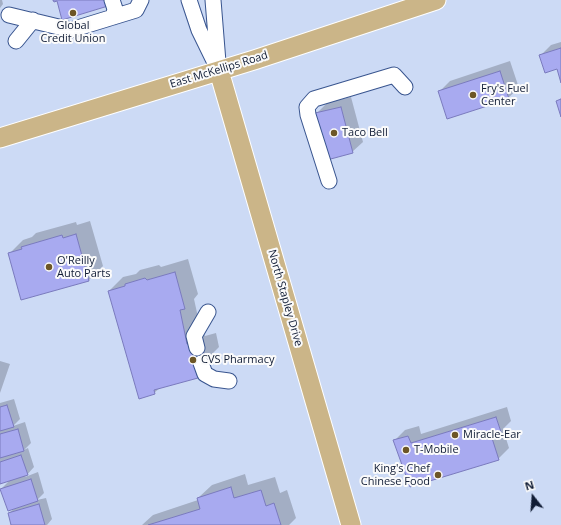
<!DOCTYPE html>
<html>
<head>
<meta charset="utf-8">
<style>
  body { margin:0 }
  #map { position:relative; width:561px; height:525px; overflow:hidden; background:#ccdaf5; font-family:"Open Sans",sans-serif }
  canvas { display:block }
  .north { position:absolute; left:513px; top:477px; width:40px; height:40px; -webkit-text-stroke:3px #fbfbfb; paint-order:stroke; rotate:343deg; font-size:11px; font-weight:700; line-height:16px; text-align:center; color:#101c35 }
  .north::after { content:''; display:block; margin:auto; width:14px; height:18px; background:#101c35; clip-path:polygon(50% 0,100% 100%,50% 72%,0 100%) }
</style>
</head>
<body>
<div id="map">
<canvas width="561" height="525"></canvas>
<div class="north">N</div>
</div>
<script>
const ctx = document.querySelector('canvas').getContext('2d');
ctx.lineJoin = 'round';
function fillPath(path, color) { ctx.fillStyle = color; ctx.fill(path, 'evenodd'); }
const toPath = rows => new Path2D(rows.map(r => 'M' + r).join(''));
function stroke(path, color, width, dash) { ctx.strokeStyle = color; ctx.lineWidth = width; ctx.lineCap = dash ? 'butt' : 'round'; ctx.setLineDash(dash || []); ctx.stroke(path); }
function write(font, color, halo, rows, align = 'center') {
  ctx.font = font + ' "Open Sans",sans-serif'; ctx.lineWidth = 4; ctx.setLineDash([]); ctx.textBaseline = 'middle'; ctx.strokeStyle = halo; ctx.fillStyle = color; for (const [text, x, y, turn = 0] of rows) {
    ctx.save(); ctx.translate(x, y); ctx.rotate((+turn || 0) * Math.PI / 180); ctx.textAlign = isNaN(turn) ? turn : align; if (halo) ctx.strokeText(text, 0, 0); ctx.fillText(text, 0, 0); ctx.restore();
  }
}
const shadow = toPath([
  [0,0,2,0,3,4,0,8],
  [561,42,561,79,557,68,540,56,551,45],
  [510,61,519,88,508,98,439,92,450,81],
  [351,97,363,142,352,152,316,114,327,103],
  [90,221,103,266,89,280,22,298,10,253,23,240,32,237,36,233,76,222,77,225],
  [188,259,198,294,194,299,201,331,203,330,205,336,216,333,219,347,209,357,211,363,197,377,161,387,154,393,109,291,123,277,136,274,140,270,159,265,161,267],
  [0,361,10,364,0,393],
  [14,399,20,419,13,426,25,422,31,443,24,450,28,448,34,467,25,477,38,472,44,493,37,500,46,498,52,519,47,525,12,525,9,513,15,508,1,489,11,479,0,483,0,403],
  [507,407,511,421,503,429,509,448,498,459,394,441,405,430,419,426,421,434],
  [245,474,248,485,275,477,280,493,287,490,296,518,289,525,142,525,153,515,198,500,198,498,212,485]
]);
const building = toPath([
  [53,0,106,0,108,6,62,20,57,1,54,2,53,0],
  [561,48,561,83,557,69,545,73,539,55,561,48],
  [500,71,509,99,447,119,438,91,500,71],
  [561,99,561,117,556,101,561,99],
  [341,107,353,153,327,160,315,113,341,107],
  [76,234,89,281,21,300,8,253,22,249,21,247,62,235,63,238,76,234],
  [175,272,185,309,180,310,187,344,202,346,206,361,194,365,198,378,154,390,155,394,139,399,108,291,125,286,125,284,145,278,147,280,175,272],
  [7,405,14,427,0,431,0,407,7,405],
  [496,417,501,432,491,435,499,460,410,487,393,440,408,436,411,443,496,417],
  [18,429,24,451,0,458,0,434,18,429],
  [21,455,28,475,0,484,0,462,21,455],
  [31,479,38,501,8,511,0,489,31,479],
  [231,487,234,498,261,490,266,506,274,503,281,525,148,525,200,509,197,498,231,487],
  [39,504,45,525,11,525,8,513,39,504]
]);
const minor = toPath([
  [112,0,115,9,113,17],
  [189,0,199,30,219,71],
  [213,0,218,62],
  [9,15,71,30,136,10,141,0],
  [16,41,33,20],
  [329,181,308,115,307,107,314,99,394,75,405,87],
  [197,348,194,336,208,312],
  [201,363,205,374,214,379,229,381]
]);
const major = toPath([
  [219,71,351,525],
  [0,138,254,60,436,0]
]);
const markers = [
  [73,13,4,"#6d5626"],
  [473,95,4,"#6d5626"],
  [334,133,4,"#6d5626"],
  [49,267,4,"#6d5626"],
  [193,360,4,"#6d5626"],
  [455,435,4,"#6d5626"],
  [406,450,4,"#6d5626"],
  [438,475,4,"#6d5626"]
];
const poiNames = [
  ["Global",73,26,"center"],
  ["Credit Union",73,39,"center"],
  ["Fry's Fuel",481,89],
  ["Center",481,102],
  ["Taco Bell",342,133],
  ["O'Reilly",57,261],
  ["Auto Parts",57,274],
  ["CVS Pharmacy",201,360],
  ["Miracle-Ear",463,435],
  ["T-Mobile",414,450],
  ["King's Chef",430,469,"right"],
  ["Chinese Food",430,482,"right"]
];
const streetNames = [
  ["East McKellips Road",219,70,-17],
  ["North Stapley Drive",285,298,74]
];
fillPath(shadow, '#0003');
fillPath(building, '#a8aaf0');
stroke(building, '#7a7abd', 1);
stroke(minor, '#39558f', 17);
stroke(major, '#fff', 21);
stroke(minor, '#fff', 15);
stroke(major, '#cbb588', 19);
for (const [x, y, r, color] of markers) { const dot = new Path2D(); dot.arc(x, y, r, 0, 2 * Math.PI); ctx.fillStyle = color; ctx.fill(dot); stroke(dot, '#fbfbfb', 1.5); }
write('11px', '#101c35', '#fbfbfb', poiNames, 'left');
write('11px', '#101c35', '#fbfbfb', streetNames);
</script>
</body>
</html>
